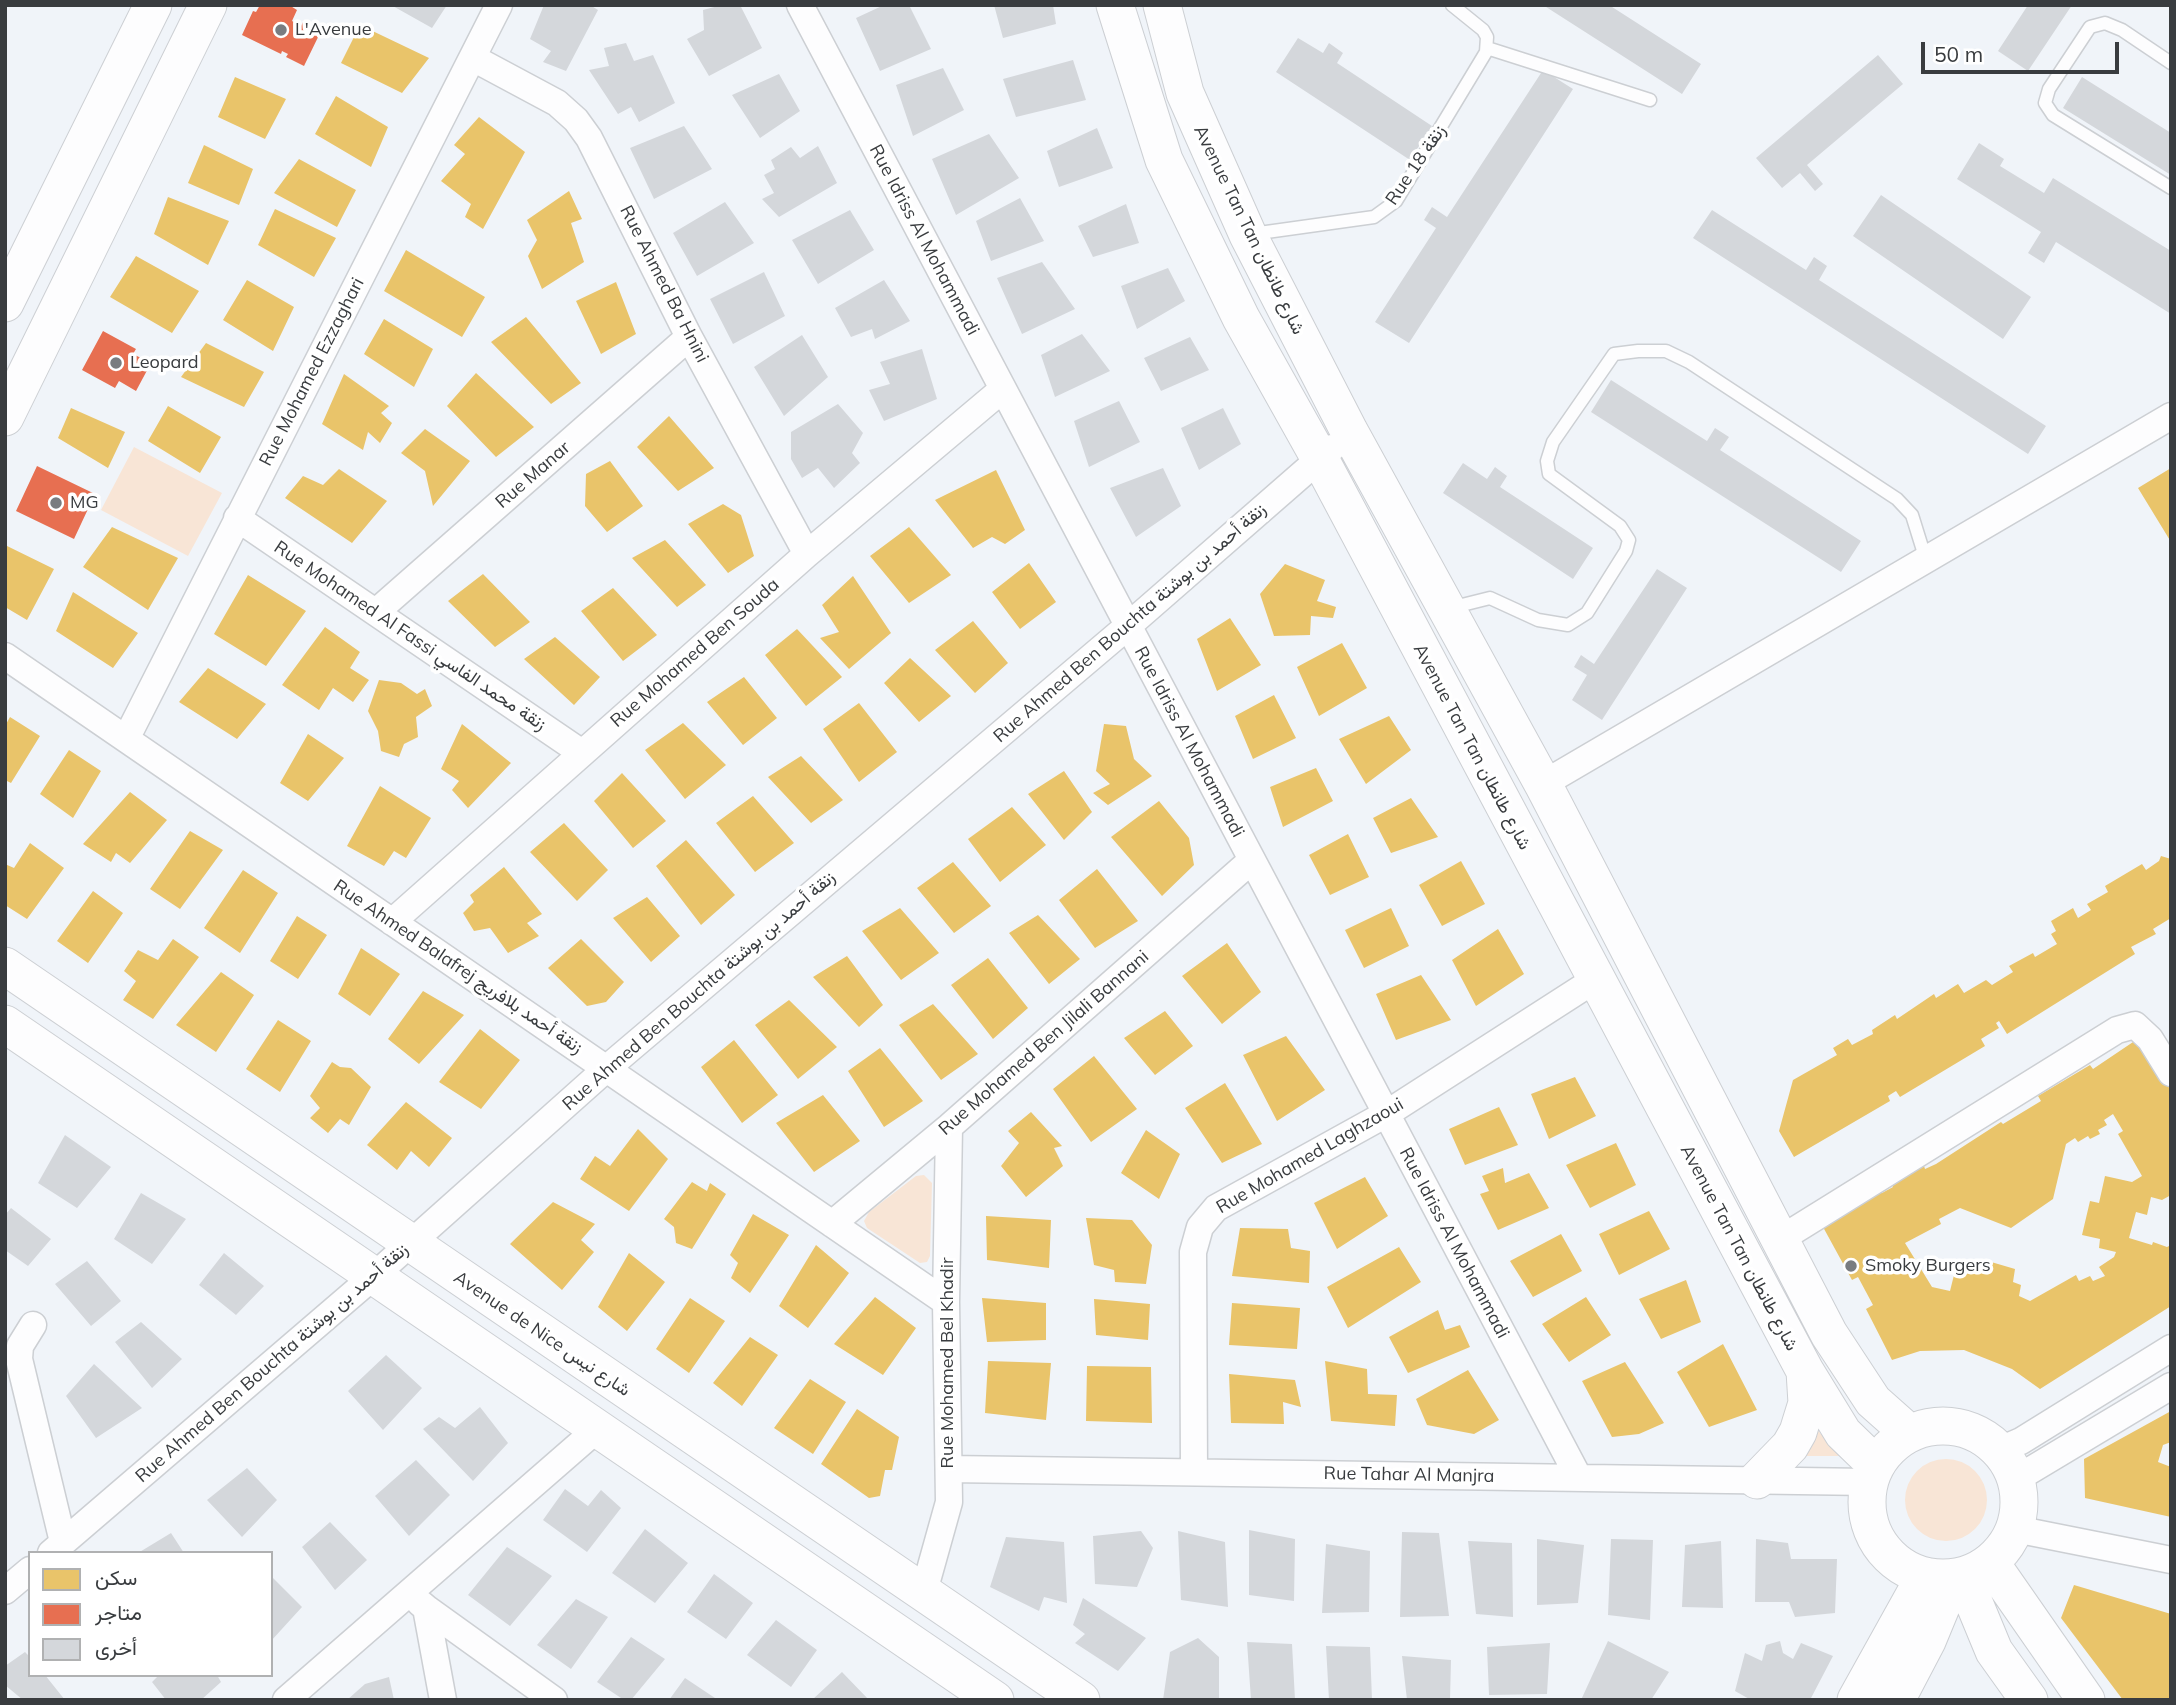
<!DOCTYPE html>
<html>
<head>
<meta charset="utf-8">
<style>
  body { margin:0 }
  #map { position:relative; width:2176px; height:1705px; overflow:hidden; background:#f0f4f9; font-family:Mulish,Vazirmatn,sans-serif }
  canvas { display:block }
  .frame { position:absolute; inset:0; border:7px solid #393c3f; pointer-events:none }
  .legend { position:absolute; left:28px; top:1551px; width:245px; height:126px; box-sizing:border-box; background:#fff; border:2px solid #b0b1b2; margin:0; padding:9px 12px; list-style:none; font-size:21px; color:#393c3f }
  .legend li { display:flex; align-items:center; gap:14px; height:35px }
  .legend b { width:35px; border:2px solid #b0b1b2 }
  .scale { position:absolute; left:1921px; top:42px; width:198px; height:32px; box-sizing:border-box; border:4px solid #393c3f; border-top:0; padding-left:9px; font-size:21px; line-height:24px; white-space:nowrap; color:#393c3f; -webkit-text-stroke:5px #fff; paint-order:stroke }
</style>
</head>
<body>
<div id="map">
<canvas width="2176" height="1705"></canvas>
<div class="frame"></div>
<ul class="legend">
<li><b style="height:19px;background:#e9c46a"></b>سكن</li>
<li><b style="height:19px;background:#e76f51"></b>متاجر</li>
<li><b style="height:19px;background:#d4d7db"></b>أخرى</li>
</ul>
<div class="scale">50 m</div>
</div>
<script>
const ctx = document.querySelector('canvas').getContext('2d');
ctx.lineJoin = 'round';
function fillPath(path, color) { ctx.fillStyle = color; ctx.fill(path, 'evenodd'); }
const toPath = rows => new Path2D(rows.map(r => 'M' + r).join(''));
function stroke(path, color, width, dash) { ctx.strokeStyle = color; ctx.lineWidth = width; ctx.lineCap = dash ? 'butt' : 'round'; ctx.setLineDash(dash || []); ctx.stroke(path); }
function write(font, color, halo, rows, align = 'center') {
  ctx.font = font + ' Mulish,Vazirmatn,sans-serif'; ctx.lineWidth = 7; ctx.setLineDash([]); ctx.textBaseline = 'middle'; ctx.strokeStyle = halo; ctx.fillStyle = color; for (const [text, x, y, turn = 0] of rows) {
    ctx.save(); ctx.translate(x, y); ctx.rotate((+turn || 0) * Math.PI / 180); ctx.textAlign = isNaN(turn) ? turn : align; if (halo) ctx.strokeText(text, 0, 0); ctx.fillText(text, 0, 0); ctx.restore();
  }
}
const green = toPath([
  [134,447,222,493,188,556,101,510],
  [924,1175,932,1183,930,1256,927,1262,920,1263,867,1228,864,1221,869,1212,916,1176],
  [1811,1423,1841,1456,1797,1456],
  '1905 1500a41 41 0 1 1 82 0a41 41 0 1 1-82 0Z'
]);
const homes = toPath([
  [360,25,429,58,402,93,341,63],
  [235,77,286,99,265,139,218,117],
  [336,96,388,127,371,167,315,134],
  [479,117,525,152,483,229,465,217,471,204,441,181,465,154,454,145],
  [204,145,253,169,239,205,188,183],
  [299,159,356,190,337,227,274,193],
  [569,191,582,219,571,223,584,262,542,289,528,256,537,240,527,220],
  [168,197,229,221,208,265,154,234],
  [275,209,336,238,314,277,258,245],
  [406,250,485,297,462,337,384,291],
  [136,256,199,291,172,333,110,297],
  [247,280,294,307,273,351,223,320],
  [616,282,636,334,601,354,576,301],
  [526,317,581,383,551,404,491,342],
  [384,319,433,349,414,387,364,354],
  [206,343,264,372,244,407,181,377],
  [476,373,534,427,496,457,447,406],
  [344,374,389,406,381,413,392,423,380,443,368,432,363,450,322,424],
  [168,406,221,437,200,473,148,441],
  [71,408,125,432,108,468,58,438],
  [669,416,714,468,678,491,637,447],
  [425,429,470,461,433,506,425,471,401,453],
  [610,461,643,506,607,532,585,506,586,474],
  [2171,468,2171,542,2138,488],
  [339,469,387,501,352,543,285,498,303,476,323,485],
  [996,470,1025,530,1005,544,992,537,973,548,935,500],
  [723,504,741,515,754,556,728,573,688,524],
  [112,527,178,558,148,610,83,567],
  [909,527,951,575,909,603,870,556],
  [665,540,706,585,677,607,632,558],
  [5,545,54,569,27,620,5,607],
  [1029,563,1056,602,1020,629,992,592],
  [1285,564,1325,580,1317,601,1336,607,1333,618,1311,616,1310,635,1274,636,1260,594],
  [483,574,530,622,495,647,448,601],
  [248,575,306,611,266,666,214,634],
  [853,576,891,633,849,669,820,638,839,632,822,605],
  [613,588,657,635,623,661,581,611],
  [73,592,138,633,113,668,56,631],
  [1230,618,1261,665,1217,691,1197,639],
  [973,621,1008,663,975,693,935,650],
  [325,627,360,652,350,668,369,680,353,702,333,688,319,710,282,685],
  [797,629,842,677,806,706,765,655],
  [555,637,600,677,574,705,524,659],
  [1342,643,1367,688,1319,716,1297,667],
  [910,658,951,696,919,722,884,683],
  [208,668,266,704,237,739,179,702],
  [744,677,777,718,743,745,707,702],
  [379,680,401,683,417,694,425,689,432,706,416,717,418,737,404,744,399,757,381,751,378,731,368,711],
  [1274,695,1296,738,1253,759,1235,716],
  [859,703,897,752,859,782,823,729],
  [1389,716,1411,750,1366,784,1339,739],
  [10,717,40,736,11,783,5,780,5,726],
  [683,723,726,765,685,799,645,750],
  [462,724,511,763,468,808,452,790,459,781,441,769],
  [1104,724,1126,726,1134,759,1152,776,1108,805,1093,793,1110,784,1096,771],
  [308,734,344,758,308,801,280,783],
  [69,750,101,771,73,818,40,794],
  [801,756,843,800,811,823,768,777],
  [1316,768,1333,801,1283,827,1270,787],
  [1064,771,1092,812,1064,840,1028,794],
  [622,773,666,821,633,848,594,801],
  [380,786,431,818,406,858,394,851,384,866,347,846],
  [130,792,167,820,130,863,116,853,111,862,83,844],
  [753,796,794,843,755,872,716,823],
  [1411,798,1438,837,1391,853,1373,818],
  [1159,801,1189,838,1194,865,1162,896,1111,837],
  [1012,807,1046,845,1000,882,968,839],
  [564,823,608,870,577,901,530,852],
  [190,831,223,850,180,909,150,889],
  [1348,834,1369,877,1330,895,1309,855],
  [686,840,735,895,701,925,656,866],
  [30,843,64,868,27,919,5,905,5,864,14,868],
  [2161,856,2171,859,2171,918,2153,929,2156,934,2131,947,2135,954,2007,1034,1999,1021,1996,1023,1999,1028,1981,1039,1985,1046,1900,1097,1896,1091,1888,1096,1890,1101,1794,1157,1779,1131,1793,1080,1837,1055,1833,1048,1848,1039,1852,1045,1873,1034,1872,1030,1895,1015,1897,1019,1934,994,1936,998,1958,984,1964,993,1986,980,1992,985,2013,972,2009,966,2033,953,2035,957,2057,944,2051,934,2056,931,2051,921,2073,908,2078,918,2091,910,2087,904,2108,892,2105,886,2142,864,2146,870,2159,861],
  [1461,861,1485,904,1442,926,1419,885],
  [953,862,991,906,954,933,917,888],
  [504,867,542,914,527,923,539,936,508,953,490,928,474,931,463,913,474,902,470,895],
  [1097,869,1138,921,1095,948,1059,900],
  [243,870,278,893,240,953,204,928],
  [93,891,123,913,88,963,57,941],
  [647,897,680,936,651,962,613,918],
  [900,908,939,953,901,980,862,931],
  [1391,908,1409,946,1364,968,1345,930],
  [1038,915,1080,959,1049,984,1009,933],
  [297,916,327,935,298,979,270,961],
  [1498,929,1524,974,1476,1006,1452,960],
  [173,939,199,957,153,1019,123,1000,136,981,124,971,138,950,158,960],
  [581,939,624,982,606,1002,587,1006,548,968],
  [1227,943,1261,992,1222,1024,1182,976],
  [361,948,400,974,370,1016,338,994],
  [847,956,883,1005,859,1027,813,977],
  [988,958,1028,1008,993,1039,951,985],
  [221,972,254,995,216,1052,176,1025],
  [1421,975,1451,1020,1396,1040,1376,994],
  [423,991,464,1015,419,1064,388,1039],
  [789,1000,837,1047,798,1079,755,1025],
  [933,1004,978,1054,941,1080,899,1025],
  [1165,1011,1193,1046,1155,1075,1124,1038],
  [278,1020,311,1041,280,1092,246,1069],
  [480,1029,520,1060,481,1109,439,1082],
  [1286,1036,1325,1090,1277,1121,1243,1055],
  [2139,1038,2171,1091,2171,1195,2162,1200,2151,1197,2147,1215,2136,1212,2129,1238,2152,1245,2153,1242,2167,1247,2171,1245,2171,1306,2040,1389,2012,1369,1964,1350,1920,1351,1892,1360,1866,1309,1873,1305,1858,1277,1852,1280,1823,1227,1843,1216,1840,1210,1880,1189,1882,1193,1893,1187,1891,1183,1924,1166,1925,1169,1936,1164,2001,1122,2003,1124,2041,1101,2038,1096,2090,1065,2093,1069],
  [2113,1114,2123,1131,2118,1134,2142,1176,2132,1182,2105,1176,2099,1203,2090,1201,2082,1235,2100,1239,2099,1248,2116,1252,2114,1257,2099,1267,2105,1276,2093,1281,2090,1276,2079,1281,2076,1275,2030,1301,2019,1296,2021,1285,2013,1282,2015,1269,1981,1259,1978,1272,1955,1271,1950,1291,1932,1287,1905,1243,1941,1224,1939,1219,1960,1208,2011,1228,2053,1199,2066,1144,2075,1138,2078,1142,2088,1136,2090,1139,2100,1134,2098,1130,2107,1125,2104,1120],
  [734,1040,778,1095,742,1123,701,1067],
  [880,1048,923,1101,884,1127,848,1071],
  [1094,1056,1137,1109,1091,1142,1053,1089],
  [332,1062,340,1067,351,1068,371,1087,349,1125,340,1119,328,1133,310,1118,320,1108,310,1096],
  [1575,1077,1596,1116,1549,1139,1531,1094],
  [1225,1083,1262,1144,1222,1163,1185,1108],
  [823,1095,860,1141,814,1172,776,1123],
  [406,1102,452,1138,429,1167,411,1151,397,1170,367,1145],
  [1499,1107,1518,1145,1465,1165,1449,1129],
  [1031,1112,1062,1146,1054,1148,1063,1166,1026,1197,1001,1166,1019,1143,1008,1131],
  [638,1129,668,1159,629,1211,580,1179,595,1156,610,1166],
  [1146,1130,1180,1154,1159,1199,1121,1173],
  [1616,1143,1636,1185,1590,1208,1566,1165],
  [1503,1168,1505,1183,1529,1173,1549,1208,1498,1230,1480,1194,1489,1191,1482,1176],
  [1365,1177,1388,1216,1337,1249,1314,1203],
  [692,1182,707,1191,710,1183,726,1194,692,1249,676,1243,674,1227,664,1219],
  [553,1202,595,1224,581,1240,594,1252,562,1290,510,1244],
  [1649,1211,1670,1249,1619,1275,1599,1234],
  [753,1214,789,1235,750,1293,731,1278,738,1263,730,1255],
  [986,1216,1051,1220,1049,1268,987,1260],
  [1086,1218,1132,1220,1152,1245,1146,1284,1115,1282,1114,1270,1094,1265],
  [1240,1228,1288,1229,1291,1248,1310,1251,1309,1283,1232,1276],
  [1561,1234,1582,1271,1533,1297,1510,1261],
  [816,1245,849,1273,808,1328,779,1306],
  [1399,1247,1421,1282,1348,1328,1327,1287],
  [629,1253,665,1282,627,1331,598,1307],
  [1686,1280,1701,1322,1661,1339,1639,1299],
  [875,1297,916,1328,883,1375,834,1344],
  [1586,1297,1611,1335,1569,1362,1542,1324],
  [690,1298,725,1321,689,1373,656,1349],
  [982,1298,1046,1303,1046,1340,987,1342],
  [1094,1299,1150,1304,1148,1340,1096,1335],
  [1232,1303,1300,1308,1297,1349,1229,1345],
  [1438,1310,1445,1330,1460,1325,1470,1347,1408,1373,1389,1337],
  [750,1337,778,1355,742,1406,713,1383],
  [1723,1344,1757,1410,1709,1427,1677,1372],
  [988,1361,1051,1363,1046,1420,985,1413],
  [1325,1361,1367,1369,1368,1394,1397,1395,1395,1426,1331,1421],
  [1625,1362,1664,1423,1639,1434,1612,1437,1582,1381],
  [1087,1366,1151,1367,1152,1423,1086,1421],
  [1468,1370,1499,1420,1474,1434,1427,1425,1416,1399],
  [1229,1374,1295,1380,1301,1407,1283,1402,1284,1424,1231,1423],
  [810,1379,846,1402,813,1454,774,1428],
  [857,1409,899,1437,892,1470,885,1470,880,1496,869,1498,821,1464],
  [2171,1411,2171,1442,2163,1445,2158,1462,2171,1467,2171,1517,2085,1498,2084,1459],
  [2074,1585,2171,1614,2171,1700,2123,1700,2061,1618]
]);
const shops = toPath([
  [260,5,289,5,297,10,292,21,301,26,304,20,322,29,304,66,286,57,288,54,282,51,281,54,242,35,253,11,256,12],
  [103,331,136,349,133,354,151,363,136,391,119,381,115,388,82,370],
  [37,466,95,494,74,539,16,511]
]);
const building = toPath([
  [391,5,447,5,432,28],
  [544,5,590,5,598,10,566,71,543,62,551,51,530,39],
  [722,5,740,5,762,48,709,76,687,39,704,30,703,10],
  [884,5,909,5,931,49,880,71,856,18],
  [994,5,1053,5,1056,24,1003,38],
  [1543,5,1609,5,1701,64,1682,94],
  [2028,5,2072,5,2028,71,1998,51],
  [1298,38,1323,53,1329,43,1343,53,1337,63,1432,126,1410,160,1276,72],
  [626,43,634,61,653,55,675,103,639,122,631,107,618,114,589,70,609,66,604,48],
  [1878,55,1903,84,1807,165,1823,184,1815,191,1800,173,1782,188,1756,158],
  [1073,60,1086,100,1016,117,1003,79],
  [943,68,964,110,913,136,896,85],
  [1543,70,1573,89,1409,343,1375,322,1436,228,1424,220,1432,207,1447,217],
  [779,74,800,111,760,138,732,95],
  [2082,77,2171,133,2171,175,2063,108],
  [684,126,712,169,654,199,630,148],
  [1097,128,1113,168,1059,187,1047,151],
  [989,134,1019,178,956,215,932,159],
  [1979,143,2004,159,2000,166,2044,193,2053,178,2171,251,2171,314,2056,242,2044,263,2028,253,2041,232,1957,179],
  [818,146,837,183,779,217,762,199,774,193,764,175,775,169,771,160,791,147,800,158],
  [1881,195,2031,297,2003,339,1853,236],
  [1020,198,1044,241,991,261,976,221],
  [725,202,754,243,697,276,673,233],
  [1126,204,1139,243,1093,257,1078,226],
  [850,210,874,250,818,284,792,240],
  [1712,210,1806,270,1814,257,1827,266,1819,280,2046,426,2028,454,1693,238],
  [1042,262,1075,309,1022,334,997,278],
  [1168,268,1185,301,1137,329,1121,286],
  [764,272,785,316,733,344,710,299],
  [884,280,910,321,875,339,872,329,851,337,835,308],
  [1082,334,1110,371,1055,397,1041,355],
  [802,335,828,377,784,416,754,367],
  [1190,337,1209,370,1161,391,1144,358],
  [922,349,937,399,884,421,869,390,890,384,880,362],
  [1611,380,1707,441,1715,428,1729,437,1720,450,1861,541,1841,572,1591,412],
  [1119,401,1140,442,1089,467,1074,421],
  [838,404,863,433,852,453,860,463,834,488,818,468,802,478,791,459,791,432],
  [1223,408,1241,444,1199,470,1181,428],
  [1463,463,1487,479,1495,467,1507,476,1500,487,1593,548,1573,579,1443,493],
  [1163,468,1181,506,1136,537,1110,488],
  [1657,569,1687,588,1602,720,1572,700,1587,675,1574,667,1581,655,1594,664],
  [65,1135,111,1167,77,1208,38,1183],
  [141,1193,186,1219,152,1264,114,1239],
  [11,1208,51,1239,28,1266,5,1250,5,1215],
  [224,1253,264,1286,236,1315,199,1285],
  [87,1261,121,1301,91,1326,55,1284],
  [141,1322,182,1359,152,1388,115,1342],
  [386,1355,422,1388,383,1430,348,1391],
  [94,1364,142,1408,96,1438,66,1396],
  [480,1407,508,1443,473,1481,423,1429,439,1417,455,1428],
  [416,1460,450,1495,409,1536,375,1496],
  [247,1468,277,1500,242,1537,207,1500],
  [565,1489,588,1506,601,1490,621,1508,587,1552,543,1520],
  [330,1522,367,1560,335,1590,302,1547],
  [645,1529,688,1563,655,1603,612,1573],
  [1249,1530,1295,1539,1294,1601,1249,1595],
  [1141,1531,1153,1548,1137,1587,1095,1584,1093,1536],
  [1178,1531,1225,1542,1228,1607,1181,1600],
  [1402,1532,1439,1533,1449,1616,1400,1617],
  [171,1533,184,1553,138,1553],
  [1006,1537,1064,1542,1067,1603,1044,1597,1039,1611,990,1587],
  [1537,1539,1584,1545,1578,1603,1537,1605],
  [1611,1539,1653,1540,1650,1620,1608,1615],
  [1756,1539,1788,1543,1791,1559,1837,1559,1835,1613,1795,1617,1789,1602,1755,1602],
  [1468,1541,1512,1543,1513,1617,1476,1614],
  [1721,1541,1723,1608,1682,1607,1685,1545],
  [1326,1544,1370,1551,1369,1612,1322,1613],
  [507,1547,552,1576,510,1626,468,1595],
  [714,1574,753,1603,726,1639,687,1612],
  [271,1576,302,1607,271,1641],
  [1083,1598,1146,1638,1118,1671,1075,1643,1085,1634,1073,1625],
  [576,1599,608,1617,571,1669,537,1645],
  [776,1620,817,1650,791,1687,747,1655],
  [631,1637,665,1659,631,1700,624,1700,597,1682],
  [1198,1638,1219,1657,1219,1700,1163,1700,1170,1652],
  [1608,1641,1669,1672,1651,1700,1581,1700],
  [1780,1641,1783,1653,1793,1659,1801,1643,1833,1656,1810,1700,1751,1700,1735,1691,1745,1653,1762,1661,1766,1645],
  [1247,1642,1292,1644,1295,1700,1251,1700],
  [1550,1643,1547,1694,1489,1695,1487,1647],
  [1326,1646,1370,1647,1372,1700,1329,1700],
  [25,1652,30,1657,30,1675,45,1675,65,1700,23,1700,5,1685,5,1666],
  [1402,1656,1451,1660,1450,1700,1407,1700],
  [842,1672,869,1700,812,1700],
  [159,1675,217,1675,221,1682,201,1700,166,1700,152,1682],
  [389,1677,394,1700,347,1700,365,1684],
  [685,1678,718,1700,669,1700]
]);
const lane = toPath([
  [1487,48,1650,100],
  [2171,63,2122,30,2105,23,2090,27,2049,89,2045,103,2053,115,2171,188],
  [1252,234,1374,217,1396,201,1486,52,1487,37,1483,30,1452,5],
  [1450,608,1490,598,1538,620,1568,625,1587,613,1626,551,1629,540,1620,526,1549,474,1547,461,1553,442,1614,354,1638,351,1666,351,1689,362,1897,499,1912,515,1926,560]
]);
const street = toPath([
  [800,5,1579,1478],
  [473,58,557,103,576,120,589,138,689,337,807,554],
  [237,518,582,753],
  [376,612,689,337],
  [5,656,946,1302],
  [126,739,499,5],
  [1543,784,2171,416],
  [392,922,807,554,1003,389],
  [832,1224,949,1127,1252,860],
  [1779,1240,2117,1030,2135,1025,2150,1039,2171,1073],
  [33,1325,20,1346,19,1359,63,1542],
  [2000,1450,2021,1441,2171,1348],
  [949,1469,1869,1482],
  [1194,1472,1193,1252,1200,1227,1216,1208,1386,1114,1596,979],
  [2016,1479,2171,1386],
  [2015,1529,2171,1560],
  [51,1553,375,1275,606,1069,1128,626,1332,448],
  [5,1591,30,1570],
  [923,1595,949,1502,946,1302,949,1127],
  [420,1603,426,1608,443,1700],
  [426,1608,554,1700],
  [286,1700,596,1430]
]);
const secondary = toPath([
  [1115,5,1164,160,1241,318,1320,459,1805,1371,1843,1433,1876,1465],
  [1162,5,1185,93,1248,235,1349,431,1543,784,1829,1334,1873,1401,1909,1433],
  [5,303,153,5],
  [5,417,208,5],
  [5,966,1081,1700],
  [5,1024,995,1700],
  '1867 1502a76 76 0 1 1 152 0a76 76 0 1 1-152 0Z',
  [1757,1480,1790,1446,1798,1432,1807,1403,1805,1371],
  [1990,1562,2086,1700],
  [1963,1576,1994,1651,2029,1700],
  [1856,1700,1925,1576],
  [1896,1700,1927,1641,1953,1578]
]);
const markers = [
  [281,30,7,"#797c80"],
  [116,363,7,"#797c80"],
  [56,503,7,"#797c80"],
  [1851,1266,7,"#797c80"]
];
const poiNames = [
  ["L'Avenue",295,30],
  ["Leopard",130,363],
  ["MG",70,503],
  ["Smoky Burgers",1865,1266]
];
const streetNames = [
  ["Rue 18 زنقة",1416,165,-56],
  ["Avenue Tan Tan شارع طانطان",1249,230,64],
  ["Rue Idriss Al Mohammadi",924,240,62],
  ["Rue Ahmed Ba Hnini",664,284,63],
  ["Rue Mohamed Ezzaghari",312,372,-63],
  ["Rue Manar",533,475,-41],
  ["Rue Ahmed Ben Bouchta زنقة أحمد بن بوشتة",1130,623,-41],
  ["Rue Mohamed Al Fassi زنقة محمد الفاسي",410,636,34],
  ["Rue Mohamed Ben Souda",695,653,-41],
  ["Rue Idriss Al Mohammadi",1189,742,62],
  ["Avenue Tan Tan شارع طانطان",1472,747,62],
  ["Rue Ahmed Balafrej زنقة أحمد بلافريج",458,967,34],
  ["Rue Ahmed Ben Bouchta زنقة أحمد بن بوشتة",699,991,-41],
  ["Rue Mohamed Ben Jilali Bannani",1044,1043,-41],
  ["Rue Mohamed Laghzaoui",1310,1156,-30],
  ["Rue Idriss Al Mohammadi",1454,1243,62],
  ["Avenue Tan Tan شارع طانطان",1739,1248,62],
  ["Avenue de Nice شارع نيس",542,1334,34],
  ["Rue Ahmed Ben Bouchta زنقة أحمد بن بوشتة",272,1363,-41],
  ["Rue Mohamed Bel Khadir",948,1363,-90],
  ["Rue Tahar Al Manjra",1409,1475,1]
];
fillPath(green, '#f8e5d6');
fillPath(homes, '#e9c46a');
fillPath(shops, '#e76f51');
fillPath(building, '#d4d7db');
stroke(lane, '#cccfd3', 15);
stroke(street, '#cccfd3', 29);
stroke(secondary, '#cccfd3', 39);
stroke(lane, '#fdfdfe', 12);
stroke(street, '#fdfdfe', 26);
stroke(secondary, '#fdfdfe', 37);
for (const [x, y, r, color] of markers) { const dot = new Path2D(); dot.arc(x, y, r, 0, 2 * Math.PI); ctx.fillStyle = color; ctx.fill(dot); stroke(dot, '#fff', 2.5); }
write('18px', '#393c3f', '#fff', poiNames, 'left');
write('18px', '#393c3f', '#fff', streetNames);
</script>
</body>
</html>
